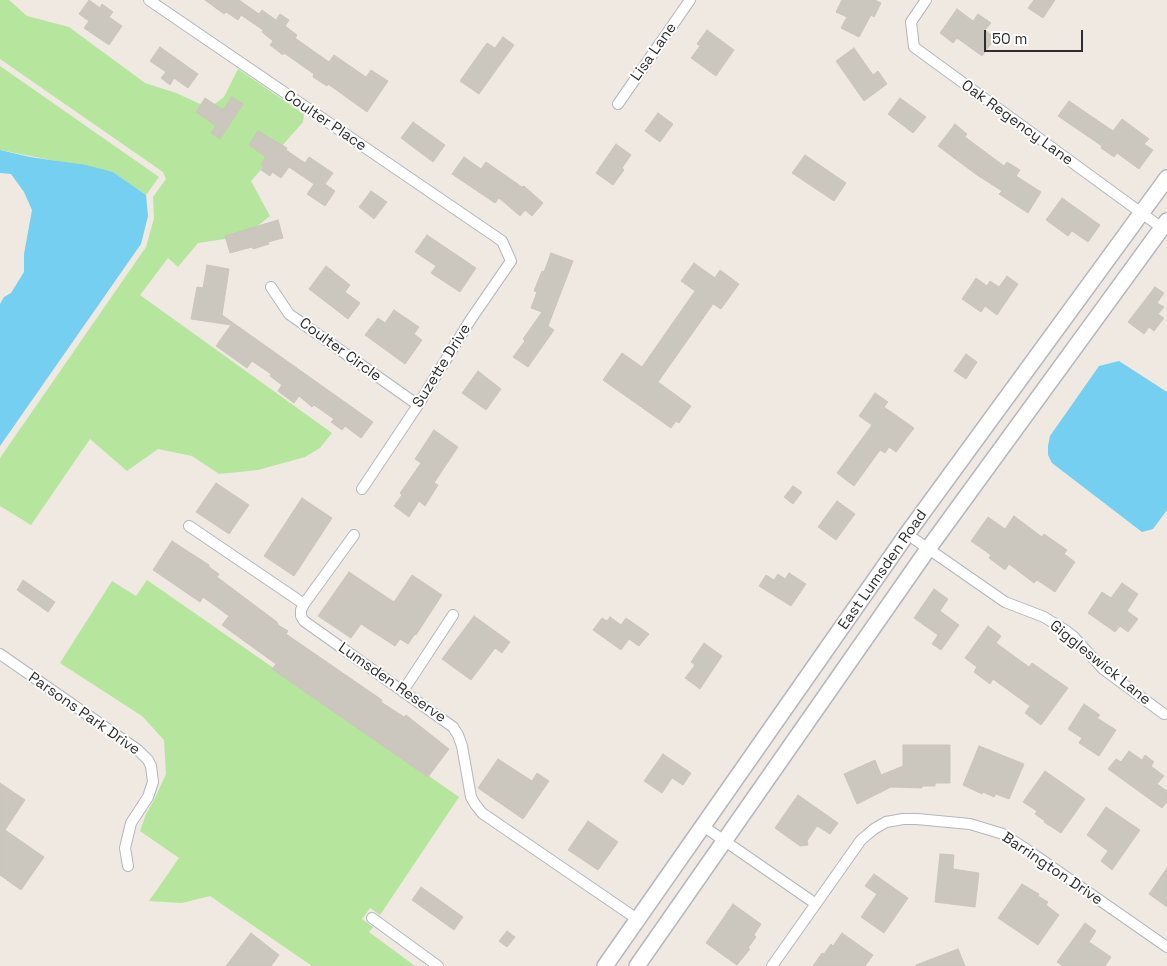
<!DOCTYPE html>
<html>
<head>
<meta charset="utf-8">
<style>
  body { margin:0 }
  #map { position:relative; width:1167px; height:966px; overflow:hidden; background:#efe9e1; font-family:"Space Grotesk",sans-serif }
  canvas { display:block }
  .scale { position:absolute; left:984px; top:30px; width:99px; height:22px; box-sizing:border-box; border:2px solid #2e2e2e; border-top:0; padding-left:6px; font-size:15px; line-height:18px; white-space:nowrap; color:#2e2e2e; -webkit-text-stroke:4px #fff; paint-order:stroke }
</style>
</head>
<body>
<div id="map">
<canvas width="1167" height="966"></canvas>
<div class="scale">50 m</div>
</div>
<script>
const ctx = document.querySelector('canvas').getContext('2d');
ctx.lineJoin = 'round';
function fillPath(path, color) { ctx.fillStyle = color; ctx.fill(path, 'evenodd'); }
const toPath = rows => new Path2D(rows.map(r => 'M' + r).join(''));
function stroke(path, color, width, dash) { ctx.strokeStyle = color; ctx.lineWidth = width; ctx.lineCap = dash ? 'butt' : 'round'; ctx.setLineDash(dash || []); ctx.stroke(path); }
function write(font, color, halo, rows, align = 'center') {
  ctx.font = font + ' "Space Grotesk",sans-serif'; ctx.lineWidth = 4; ctx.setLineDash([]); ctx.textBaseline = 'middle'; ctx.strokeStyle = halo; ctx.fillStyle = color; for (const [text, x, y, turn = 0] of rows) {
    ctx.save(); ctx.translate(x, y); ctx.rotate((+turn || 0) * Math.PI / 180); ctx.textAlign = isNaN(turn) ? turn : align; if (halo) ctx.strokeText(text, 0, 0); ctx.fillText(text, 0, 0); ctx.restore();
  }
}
const green = toPath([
  [0,0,9,0,27,16,69,27,145,83,176,93,209,108,224,97,238,69,304,114,303,122,251,181,270,216,245,236,198,243,178,267,168,258,140,295,332,433,320,448,305,457,258,470,219,474,192,456,158,449,127,471,90,439,31,525,0,506,0,458,146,247,154,218,153,197,166,179,163,172,0,59],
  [0,66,159,177,146,195,113,172,0,150],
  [147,580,459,797,380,915,370,908,362,919,373,927,369,932,415,966,312,966,210,896,182,903,149,901,179,858,140,831,146,814,154,800,166,774,164,740,142,716,60,663,112,581,136,596]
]);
const water = toPath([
  [0,150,30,157,86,165,113,172,146,195,148,216,141,244,0,446,0,304,4,297,11,293,24,272,24,254,32,210,24,192,11,174,0,173],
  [1119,361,1167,392,1167,510,1153,529,1142,532,1052,463,1048,455,1048,446,1050,436,1099,366]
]);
const building = toPath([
  [89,0,100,8,102,4,113,12,109,17,122,26,109,45,84,28,89,21,79,14,89,0],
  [205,0,239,0,259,14,262,10,276,20,280,14,289,20,285,26,297,35,295,38,329,62,334,55,366,77,371,70,388,81,367,112,328,84,327,86,313,77,314,74,284,53,283,55,270,45,273,41,262,32,263,30,241,15,238,20,226,12,224,14,205,0],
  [842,0,875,0,881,3,874,17,871,15,859,37,841,28,847,17,836,12,842,0],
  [1034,0,1055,0,1043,18,1028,8,1034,0],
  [957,9,973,21,978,14,991,23,985,30,995,38,982,56,957,38,953,43,940,33,957,9],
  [707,30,734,50,716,76,691,58,700,46,697,44,707,30],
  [503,37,514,45,479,94,460,81,487,43,495,48,503,37],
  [160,47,198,74,188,88,174,78,170,85,161,78,166,72,150,61,160,47],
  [854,48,873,75,878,71,887,84,864,101,836,61,854,48],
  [232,97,243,104,220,139,211,133,216,126,196,112,205,98,223,110,232,97],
  [900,98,926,117,913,133,888,114,900,98],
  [1069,101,1113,131,1122,119,1149,139,1144,144,1153,150,1139,169,1117,153,1114,157,1101,148,1102,146,1058,116,1069,101],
  [658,113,673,124,660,142,645,131,658,113],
  [413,122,445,145,433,162,401,138,413,122],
  [955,124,967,134,965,137,1004,166,1007,162,1020,170,1016,176,1041,192,1028,213,999,194,1002,191,977,175,938,146,955,124],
  [258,131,287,148,286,150,305,163,309,157,333,173,325,184,335,191,325,206,307,194,314,184,289,167,281,178,272,172,270,176,261,170,264,166,261,164,266,157,249,145,258,131],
  [616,144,631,155,622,168,624,170,613,185,596,173,616,144],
  [805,155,846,183,834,201,792,173,805,155],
  [464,157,481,169,486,162,522,187,524,186,543,203,532,216,525,210,520,216,499,198,495,203,452,174,464,157],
  [371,191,387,202,374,219,359,207,371,191],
  [1062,198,1100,225,1088,242,1072,231,1068,236,1046,220,1062,198],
  [278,220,283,238,268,242,269,244,253,249,252,247,230,253,225,236,278,220],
  [427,235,476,268,460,292,431,273,436,266,415,252,427,235],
  [551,253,573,261,548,326,554,330,528,367,513,357,525,341,523,339,542,312,531,308,537,292,534,291,542,271,544,272,551,253],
  [694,263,715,278,720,270,739,284,721,309,713,304,658,382,691,406,679,423,676,421,671,428,603,380,622,353,642,367,695,291,681,281,694,263],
  [207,265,229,269,222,315,373,422,361,438,345,426,342,430,331,422,334,419,314,405,312,407,299,396,294,403,278,391,282,385,270,376,271,374,252,361,247,368,216,346,231,325,191,319,197,287,203,288,207,265],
  [326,266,350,285,345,292,360,303,348,319,309,289,326,266],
  [1007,276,1018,284,997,315,985,306,981,312,962,299,976,278,987,286,990,281,999,287,1007,276],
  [1155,287,1164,293,1157,303,1164,307,1158,314,1164,318,1154,331,1149,327,1144,334,1128,322,1155,287],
  [394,310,419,327,414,334,422,340,405,364,365,335,378,318,385,323,394,310],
  [966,354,977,362,966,379,954,371,966,354],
  [478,371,501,389,486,410,462,393,478,371],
  [875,393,888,402,884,407,914,428,896,452,889,447,885,453,880,450,854,486,837,473,872,425,859,416,875,393],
  [434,430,458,447,434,483,438,485,425,506,419,501,409,517,394,506,402,495,400,493,421,463,415,459,434,430],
  [216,483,249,505,229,534,196,512,216,483],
  [793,486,802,492,793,504,784,497,793,486],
  [302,498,332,518,294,576,264,556,302,498],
  [837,501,855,514,836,540,818,527,837,501],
  [1014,516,1042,537,1044,534,1067,550,1064,554,1075,562,1055,592,1037,580,1034,583,1009,564,1005,570,989,558,991,555,971,541,988,517,1005,529,1014,516],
  [172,541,209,565,209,567,219,574,217,577,277,622,278,625,288,631,286,634,382,700,381,702,404,717,406,715,449,749,428,777,272,669,276,664,222,625,229,616,203,597,200,602,153,570,172,541],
  [349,572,394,602,412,575,442,595,416,635,415,634,408,644,400,639,395,646,361,624,351,638,318,616,349,572],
  [789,573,806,584,791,606,759,586,766,575,774,580,778,574,785,579,789,573],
  [23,580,55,602,48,612,17,590,23,580],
  [1122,583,1138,594,1127,611,1138,619,1128,632,1120,626,1115,632,1088,613,1102,592,1111,598,1122,583],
  [934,589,948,599,940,611,959,625,941,650,932,644,938,635,914,618,934,589],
  [474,616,510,642,502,653,495,648,471,680,442,659,474,616],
  [610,617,621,625,626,618,649,634,639,646,629,639,621,650,593,630,602,618,607,621,610,617],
  [988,626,1001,636,996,643,1029,667,1032,663,1068,688,1041,725,1025,713,1030,706,993,679,990,684,974,672,977,667,965,658,988,626],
  [704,643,722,656,700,689,685,678,695,665,691,662,704,643],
  [1084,704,1100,715,1097,718,1116,730,1099,756,1079,743,1082,738,1068,729,1084,704],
  [903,745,950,745,950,783,935,783,935,786,922,786,922,788,891,787,857,804,844,774,875,760,881,775,903,766,903,745],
  [979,746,1024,764,1009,799,996,794,994,797,983,792,982,794,963,785,979,746],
  [1129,751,1142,760,1145,755,1154,762,1151,766,1164,776,1157,784,1167,791,1167,802,1162,808,1108,769,1116,759,1121,762,1129,751],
  [663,754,691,773,683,785,672,778,662,793,644,781,663,754],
  [498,759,532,781,537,773,549,781,523,819,478,788,498,759],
  [1045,771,1085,799,1061,833,1044,822,1045,821,1035,814,1037,811,1023,802,1045,771],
  [0,783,25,800,5,830,44,857,21,890,0,875,0,783],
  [798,795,838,823,830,834,817,826,807,841,808,845,800,846,775,828,798,795],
  [1106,807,1140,830,1112,870,1101,861,1108,851,1087,835,1106,807],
  [588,821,618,842,598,870,568,850,588,821],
  [940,854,954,855,953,869,979,873,975,907,935,902,940,854],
  [1167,868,1167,907,1149,894,1167,868],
  [874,874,908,898,884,933,861,917,877,894,865,886,874,874],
  [1022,884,1039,894,1038,896,1048,902,1046,905,1059,915,1038,945,998,918,1022,884],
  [421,887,463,917,454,930,412,900,421,887],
  [733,904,761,924,754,935,756,937,748,948,750,949,737,965,706,943,733,904],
  [1085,923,1096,931,1089,942,1111,957,1105,966,1063,966,1057,962,1085,923],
  [507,931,515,937,507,947,499,941,507,931],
  [251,933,279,955,271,966,226,966,251,933],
  [842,933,873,955,865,966,813,966,822,953,824,954,831,944,833,946,842,933],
  [958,949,965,966,916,966,916,965,958,949]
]);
const street = toPath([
  [149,0,502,241,511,261,471,319,418,405,362,489],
  [926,0,911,22,914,47,1162,228],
  [618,104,690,0],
  [271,287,289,314,418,405],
  [189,526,304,604,301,610,301,616,304,621,453,727,458,735,462,746,471,797,475,804,482,813,637,919],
  [907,534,1005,602,1044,617,1065,630,1074,637,1103,669,1164,714],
  [304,604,354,535],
  [0,654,138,750,148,760,151,766,153,782,148,797,131,823,125,848,128,866],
  [403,691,453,615],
  [703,826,816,904],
  [372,918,438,966],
  [772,966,861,840,874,829,886,822,903,819,917,819,970,824,1003,834,1029,851,1167,947]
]);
const secondary = toPath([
  [605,966,907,534,1167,178],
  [637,966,928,549,1167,221]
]);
const streetNames = [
  ["Lisa Lane",654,52,-55],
  ["Coulter Place",325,121,34],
  ["Oak Regency Lane",1017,123,36],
  ["Coulter Circle",340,350,36],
  ["Suzette Drive",442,366,-58],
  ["East Lumsden Road",883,570,-55],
  ["Giggleswick Lane",1100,663,39],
  ["Lumsden Reserve",392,683,35],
  ["Parsons Park Drive",84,714,35],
  ["Barrington Drive",1052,869,34]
];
fillPath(green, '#b6e59e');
fillPath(water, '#75cff0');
fillPath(building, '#cbc7bf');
stroke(building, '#cbc5ba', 1);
stroke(street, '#b4b7c1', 12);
stroke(secondary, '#b4b7c1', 18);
stroke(street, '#fff', 10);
stroke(secondary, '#fff', 15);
write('15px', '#2e2e2e', '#fff', streetNames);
</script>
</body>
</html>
